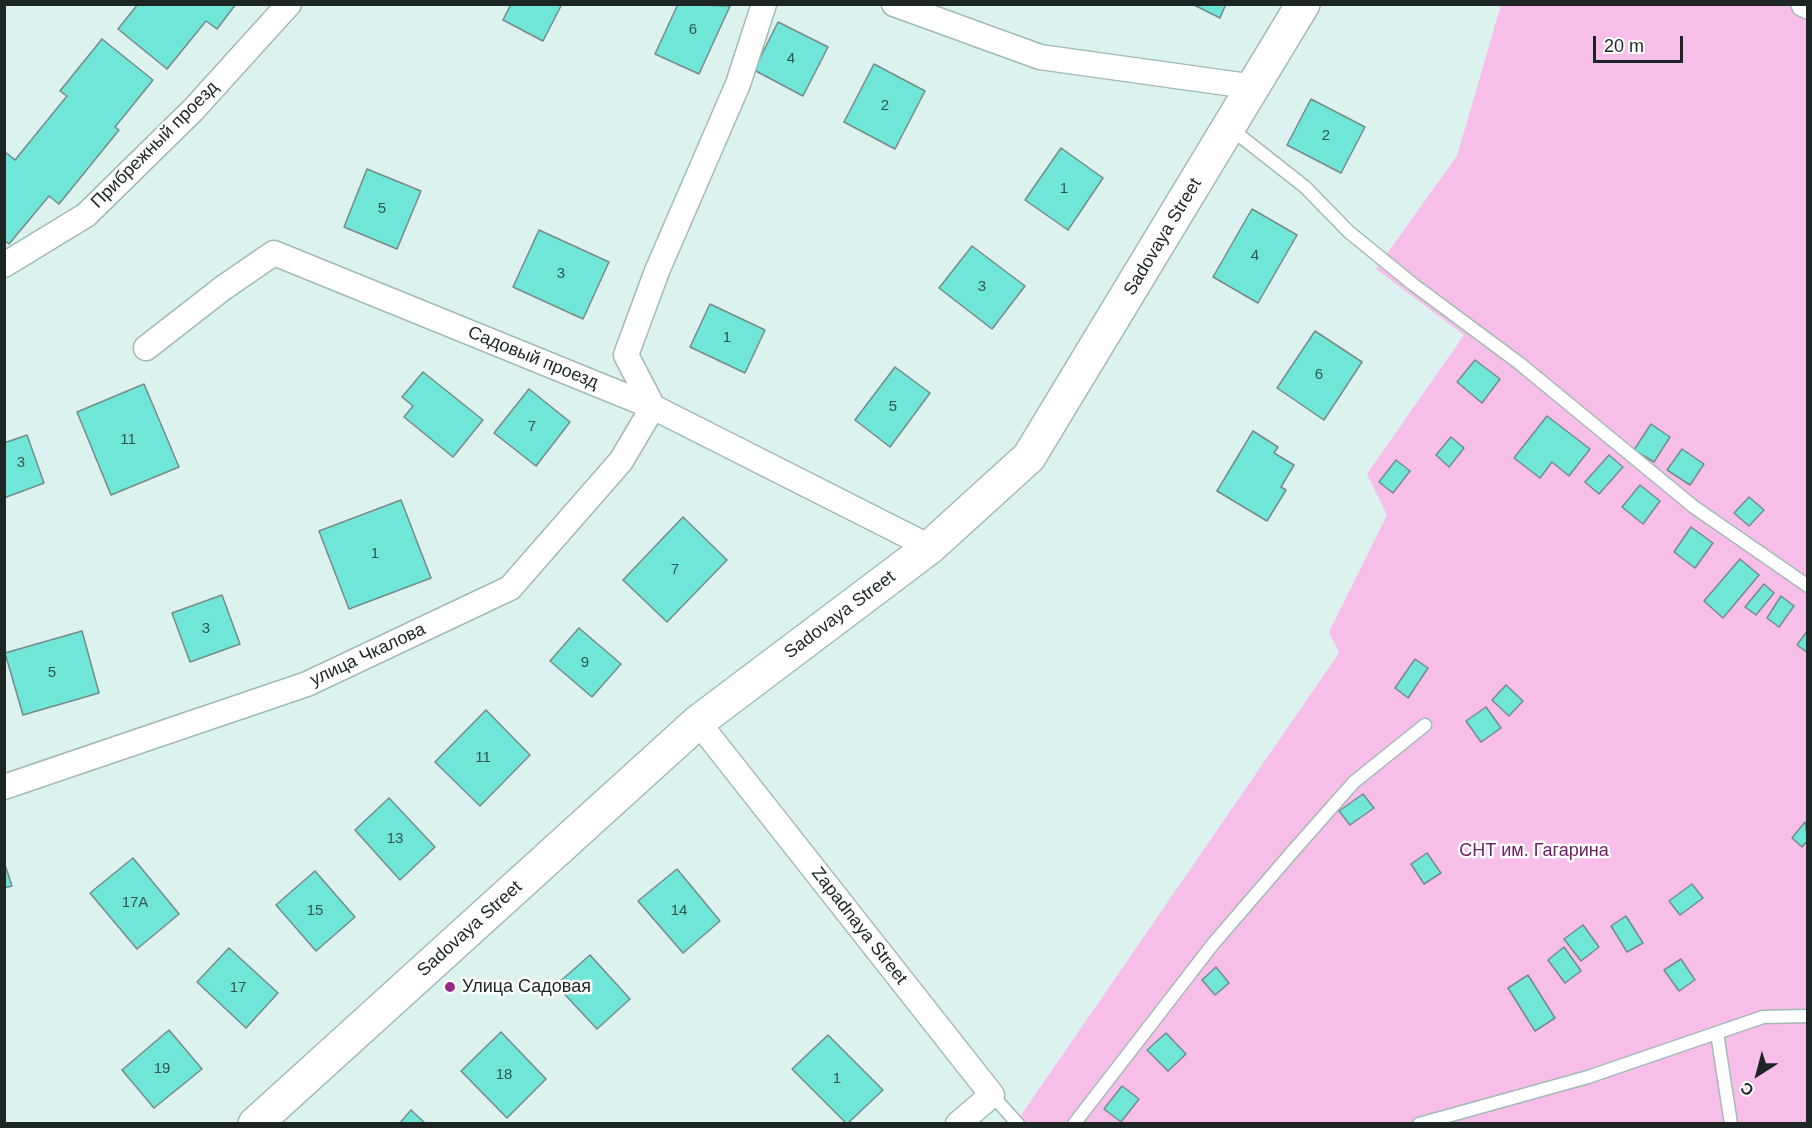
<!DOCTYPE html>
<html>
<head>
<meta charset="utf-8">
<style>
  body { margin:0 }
  #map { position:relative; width:1812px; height:1128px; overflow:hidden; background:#dbf2ef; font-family:Helvetica,sans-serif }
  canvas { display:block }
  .frame { position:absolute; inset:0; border:6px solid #1d2624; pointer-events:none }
  .north { position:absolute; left:1728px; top:1044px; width:60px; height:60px; -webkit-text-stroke:4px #fff; paint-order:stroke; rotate:216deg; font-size:16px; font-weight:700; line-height:24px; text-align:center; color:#1d2624 }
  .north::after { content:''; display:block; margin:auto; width:21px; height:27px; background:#1d2624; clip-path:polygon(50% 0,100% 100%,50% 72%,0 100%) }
  .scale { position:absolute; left:1593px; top:36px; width:90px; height:27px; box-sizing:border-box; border:3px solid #1d2624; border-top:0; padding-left:8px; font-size:18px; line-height:21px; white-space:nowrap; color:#1d2624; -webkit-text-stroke:4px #fff; paint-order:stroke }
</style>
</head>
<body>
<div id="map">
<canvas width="1812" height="1128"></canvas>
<div class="frame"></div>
<div class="north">С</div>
<div class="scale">20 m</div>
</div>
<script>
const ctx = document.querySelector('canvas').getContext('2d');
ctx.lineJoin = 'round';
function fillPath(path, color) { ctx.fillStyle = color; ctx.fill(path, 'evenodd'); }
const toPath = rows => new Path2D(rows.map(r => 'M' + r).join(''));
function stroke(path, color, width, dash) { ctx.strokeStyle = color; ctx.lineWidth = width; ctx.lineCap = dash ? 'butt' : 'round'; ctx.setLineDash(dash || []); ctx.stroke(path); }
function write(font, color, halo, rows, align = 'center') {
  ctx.font = font + ' Helvetica,sans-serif'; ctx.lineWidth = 5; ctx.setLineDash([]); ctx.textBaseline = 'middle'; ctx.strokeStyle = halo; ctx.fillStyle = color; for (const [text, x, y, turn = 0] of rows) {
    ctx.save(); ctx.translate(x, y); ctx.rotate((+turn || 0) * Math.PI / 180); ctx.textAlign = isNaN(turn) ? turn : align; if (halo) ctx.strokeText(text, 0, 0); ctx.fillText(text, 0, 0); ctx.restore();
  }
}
const green = toPath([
  [1501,5,1807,5,1807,1123,1015,1124,1339,653,1329,632,1387,515,1367,474,1464,335,1376,269,1457,156]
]);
const building = toPath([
  [138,4,236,4,217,29,206,21,167,69,118,29,138,4],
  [511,4,562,4,543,41,503,20,511,4],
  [678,4,730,6,699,74,655,54,678,4],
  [1192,4,1226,4,1220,18,1192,4],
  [778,22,828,47,803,96,754,70,778,22],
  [102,39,153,80,115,127,119,130,59,204,49,196,9,244,4,240,4,151,15,160,67,96,60,91,102,39],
  [874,64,925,91,895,149,844,122,874,64],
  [1311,99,1365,127,1341,173,1287,145,1311,99],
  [1061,148,1103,178,1068,230,1025,200,1061,148],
  [367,169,421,191,397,249,344,227,367,169],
  [1252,209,1297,235,1258,303,1213,277,1252,209],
  [539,230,609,262,583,319,513,287,539,230],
  [972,246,1025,286,992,329,939,288,972,246],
  [710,304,765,330,745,373,690,347,710,304],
  [1315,331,1362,362,1324,420,1277,388,1315,331],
  [1475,360,1500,379,1482,403,1457,382,1475,360],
  [895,367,930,393,890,447,855,420,895,367],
  [423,372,483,420,453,457,404,417,413,406,402,397,423,372],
  [144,384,179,467,111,495,77,412,144,384],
  [529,389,570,422,536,466,494,433,529,389],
  [1547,416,1590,449,1569,476,1552,462,1540,478,1514,458,1547,416],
  [1651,424,1670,437,1654,462,1634,450,1651,424],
  [1253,431,1278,447,1274,453,1294,465,1281,487,1286,490,1267,521,1217,491,1253,431],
  [27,435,44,483,4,498,4,443,27,435],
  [1451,437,1464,448,1449,467,1436,455,1451,437],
  [1682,449,1704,464,1690,485,1667,470,1682,449],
  [1609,455,1623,467,1599,494,1585,482,1609,455],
  [1396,460,1410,471,1393,493,1379,482,1396,460],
  [1640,485,1660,501,1643,524,1622,507,1640,485],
  [1749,497,1764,510,1749,526,1734,513,1749,497],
  [401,500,431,578,349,609,319,531,401,500],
  [683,517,727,560,667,622,623,580,683,517],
  [1691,527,1713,543,1695,568,1674,552,1691,527],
  [1740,559,1759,575,1723,618,1704,601,1740,559],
  [1764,584,1774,593,1756,615,1745,607,1764,584],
  [222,595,240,644,190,662,172,613,222,595],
  [1781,596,1794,606,1779,627,1767,618,1781,596],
  [579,628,621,664,592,697,550,661,579,628],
  [1808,630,1808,653,1797,645,1808,630],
  [82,631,99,693,23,715,5,653,82,631],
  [1415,659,1428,668,1408,698,1395,688,1415,659],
  [1506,685,1523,701,1509,716,1492,700,1506,685],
  [1486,707,1501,728,1481,742,1466,721,1486,707],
  [486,710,530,755,480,806,435,762,486,710],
  [1363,794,1374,808,1350,825,1339,811,1363,794],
  [389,798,435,847,400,880,355,830,389,798],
  [1805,822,1808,840,1802,847,1792,838,1805,822],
  [1427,853,1441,873,1424,884,1411,864,1427,853],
  [133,858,179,914,137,949,90,893,133,858],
  [4,862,12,886,4,888,4,862],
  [677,869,720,921,683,953,638,901,677,869],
  [315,871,355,917,316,951,276,905,315,871],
  [1692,884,1703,898,1680,915,1669,901,1692,884],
  [1626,916,1643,943,1627,952,1611,926,1626,916],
  [1583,925,1599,947,1581,961,1564,939,1583,925],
  [1564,947,1581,971,1565,983,1548,960,1564,947],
  [229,948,278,993,246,1028,197,982,229,948],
  [590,955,630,999,597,1029,556,985,590,955],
  [1681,959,1695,980,1679,991,1664,970,1681,959],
  [1216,967,1229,983,1215,995,1202,980,1216,967],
  [1528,975,1555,1018,1535,1031,1508,988,1528,975],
  [169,1030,202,1069,154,1108,122,1070,169,1030],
  [501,1032,546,1079,507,1118,461,1071,501,1032],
  [1166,1033,1186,1054,1168,1071,1147,1050,1166,1033],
  [828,1035,883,1090,847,1124,792,1069,828,1035],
  [1122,1086,1139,1099,1121,1122,1104,1109,1122,1086],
  [411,1110,426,1124,399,1124,411,1110]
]);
const lane = toPath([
  [1797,4,1799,9,1808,13],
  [1230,128,1305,187,1349,232,1414,285,1519,363,1694,507,1808,586],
  [1717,1033,1731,1124],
  [992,1095,1018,1124],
  [1074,1124,1213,944,1294,850,1354,782,1425,725],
  [1419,1124,1588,1077,1763,1017,1808,1016]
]);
const street = toPath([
  [894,4,1040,57,1255,87],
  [4,265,86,215,193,110,289,4],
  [146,348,223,288,274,253,653,407,930,547],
  [698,722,992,1095,958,1124],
  [4,787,307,684,510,588,621,461,653,407,626,355,657,271,738,84,764,4]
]);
const secondary = toPath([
  [255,1124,698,722,930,547,1029,457,1303,4]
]);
const markers = [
  [450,987,6,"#992a89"]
];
const numberNames = [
  ["6",693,30],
  ["4",791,59],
  ["2",885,106],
  ["2",1326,136],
  ["1",1064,189],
  ["5",382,209],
  ["4",1255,256],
  ["3",561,274],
  ["3",982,287],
  ["1",727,338],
  ["6",1319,375],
  ["5",893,407],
  ["7",532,427],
  ["11",128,440],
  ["3",21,463],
  ["1",375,554],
  ["7",675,570],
  ["3",206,629],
  ["9",585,663],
  ["5",52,673],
  ["11",483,758],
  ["13",395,839],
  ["17А",135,903],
  ["15",315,911],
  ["14",679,911],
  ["17",238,988],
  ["19",162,1069],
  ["18",504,1075],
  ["1",837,1079]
];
const streetNames = [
  ["Прибрежный проезд",155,145,-45],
  ["Sadovaya Street",1163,237,-59],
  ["Садовый проезд",533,358,22],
  ["Sadovaya Street",840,615,-37],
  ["улица Чкалова",368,655,-25],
  ["Zapadnaya Street",859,926,52],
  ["Sadovaya Street",470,929,-42]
];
const parkNames = [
  ["СНТ им. Гагарина",1534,851]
];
const poiNames = [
  ["Улица Садовая",462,987]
];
fillPath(green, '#f6bee9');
fillPath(building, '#70e6d8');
stroke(building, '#758b88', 1.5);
stroke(lane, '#a2b9b5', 15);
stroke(street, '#a2b9b5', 27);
stroke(secondary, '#a2b9b5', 36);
stroke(lane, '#fff', 12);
stroke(street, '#fff', 24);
stroke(secondary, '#fff', 33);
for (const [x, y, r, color] of markers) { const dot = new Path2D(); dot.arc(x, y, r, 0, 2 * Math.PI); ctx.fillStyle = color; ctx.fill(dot); stroke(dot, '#fff', 2); }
write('15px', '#325651', null, numberNames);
write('18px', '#1d2624', '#fff', streetNames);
write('18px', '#702064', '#fff', parkNames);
write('18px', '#1d2624', '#fff', poiNames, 'left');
</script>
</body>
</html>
